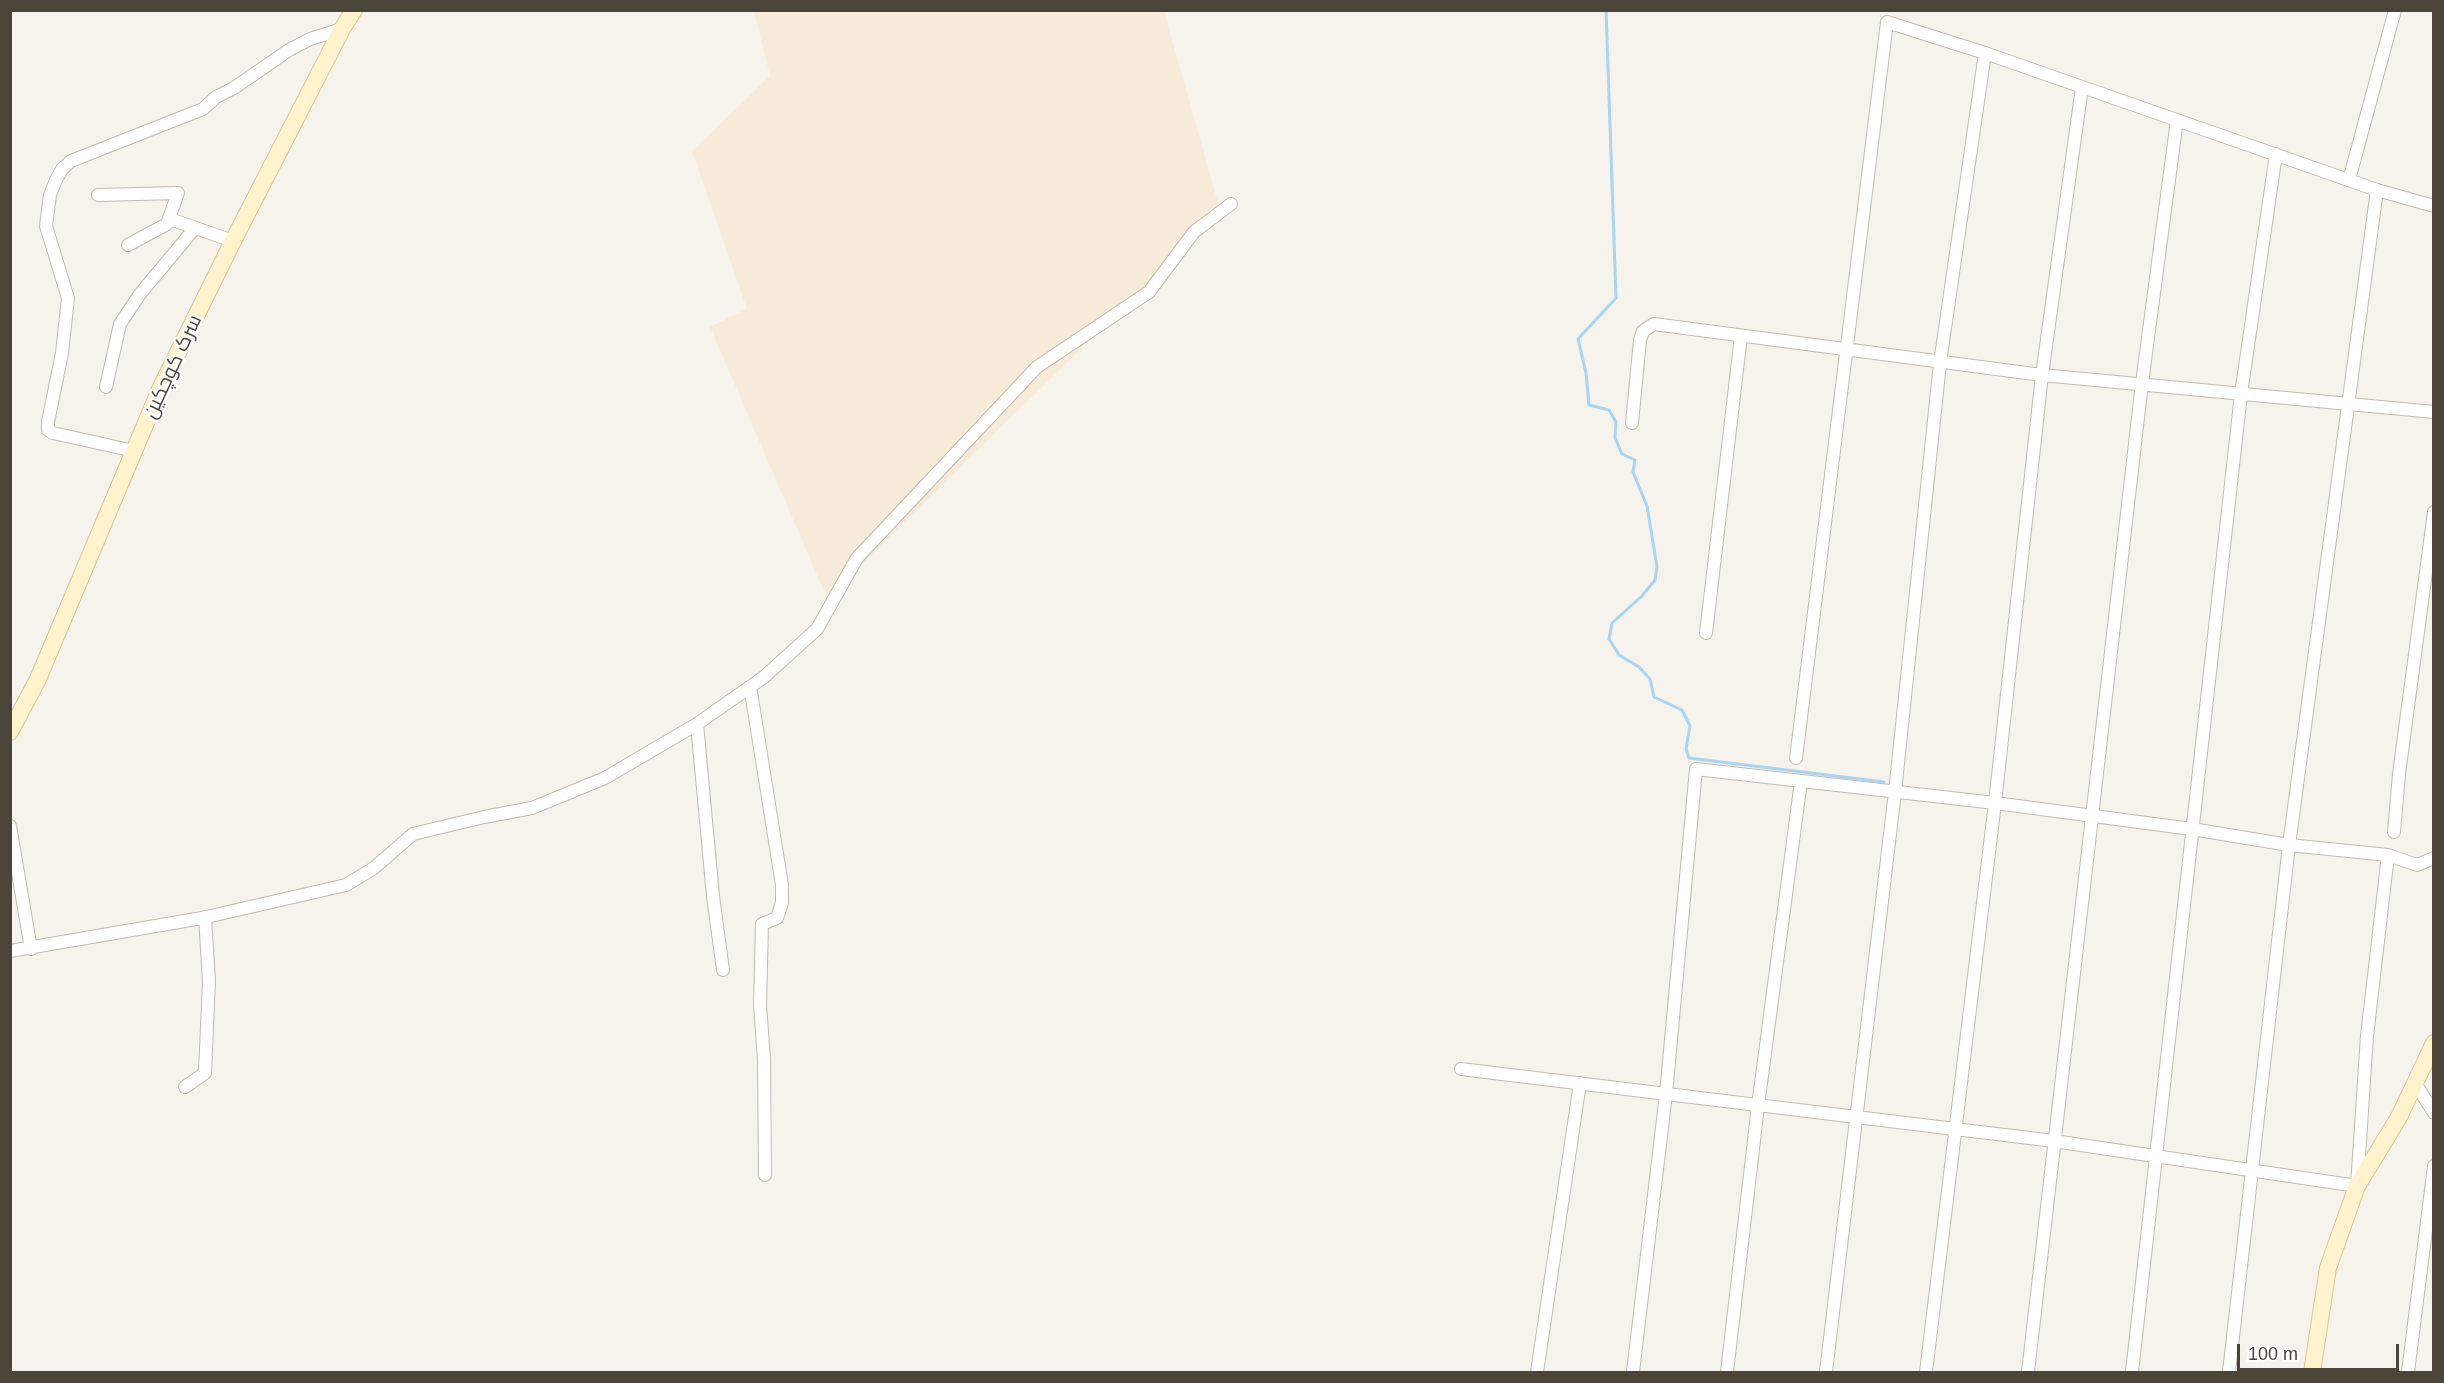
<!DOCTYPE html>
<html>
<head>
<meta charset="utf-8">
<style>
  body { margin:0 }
  #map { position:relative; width:2444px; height:1383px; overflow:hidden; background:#f6f3ec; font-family:Arial,sans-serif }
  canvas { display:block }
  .frame { position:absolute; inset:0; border:12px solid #4b4439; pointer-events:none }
  .scale { position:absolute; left:2237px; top:1344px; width:162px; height:27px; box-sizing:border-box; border:3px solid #4b4439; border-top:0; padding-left:8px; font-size:18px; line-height:21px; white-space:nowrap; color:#4b4439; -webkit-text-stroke:4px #fff; paint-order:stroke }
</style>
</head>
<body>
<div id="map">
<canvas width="2444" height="1383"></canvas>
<div class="frame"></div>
<div class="scale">100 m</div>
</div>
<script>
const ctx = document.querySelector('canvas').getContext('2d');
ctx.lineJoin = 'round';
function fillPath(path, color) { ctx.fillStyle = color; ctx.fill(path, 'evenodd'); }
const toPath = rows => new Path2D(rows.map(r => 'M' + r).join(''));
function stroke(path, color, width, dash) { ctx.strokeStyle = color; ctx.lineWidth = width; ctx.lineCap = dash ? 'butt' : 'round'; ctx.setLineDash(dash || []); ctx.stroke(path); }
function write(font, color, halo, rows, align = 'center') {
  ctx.font = font + ' Arial,Cairo,sans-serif'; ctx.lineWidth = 5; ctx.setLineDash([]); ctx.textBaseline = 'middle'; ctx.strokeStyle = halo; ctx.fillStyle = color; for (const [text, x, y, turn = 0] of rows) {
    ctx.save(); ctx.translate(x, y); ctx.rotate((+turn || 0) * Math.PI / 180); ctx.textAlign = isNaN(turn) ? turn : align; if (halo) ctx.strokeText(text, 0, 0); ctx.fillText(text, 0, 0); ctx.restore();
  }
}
const commercial = toPath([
  [754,11,1164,11,1222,217,1198,234,827,598,710,327,747,309,692,151,770,76]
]);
const stream = toPath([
  [1606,10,1616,298,1578,339,1586,373,1589,405,1609,410,1616,422,1615,438,1622,454,1635,460,1633,472,1647,506,1657,567,1655,580,1642,596,1612,623,1609,639,1619,655,1639,667,1650,679,1654,697,1682,710,1690,726,1686,749,1689,758,1884,782]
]);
const street = toPath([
  [2349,180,2395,10],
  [98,195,178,193,167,224,128,245],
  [170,219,233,241],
  [106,387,120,324,140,294,195,228],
  [1632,423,1640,340,1643,331,1654,324,2042,375,2434,412],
  [134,451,53,433,48,430,48,422,62,353,68,298,46,226,50,195,56,180,62,169,71,161,203,109,216,97,234,88,289,50,310,39,342,29],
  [1706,633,1741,336],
  [748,688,751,692,782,885,782,903,777,918,762,924,760,1005,764,1059,765,1175],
  [697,724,713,896,723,970],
  [1796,758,1887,22,1985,53,2377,190,2434,206],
  [10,826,31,949],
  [2394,832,2399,774,2434,512],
  [10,951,202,918,346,885,374,868,413,834,484,817,532,808,605,778,697,724,764,677,817,629,857,558,1037,367,1149,292,1194,232,1231,204],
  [1461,1069,2054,1141,2357,1186,2367,1036,2388,855],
  [2415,1083,2434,1113],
  [185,1087,205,1073,209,981,205,917],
  [1537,1372,1580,1083],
  [1633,1372,1666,1094,1696,769,1995,803,2192,829,2289,845,2388,855,2417,865,2434,858],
  [1727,1372,1758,1106,1801,781],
  [1826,1372,1895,792,1940,363,1985,53],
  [1926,1372,1995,803,2042,375,2082,87],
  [2028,1372,2142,383,2177,120],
  [2132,1372,2241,394,2276,154],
  [2229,1372,2289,845,2377,190],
  [2408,1372,2434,1166]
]);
const secondary = toPath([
  [10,732,38,679,161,387,233,241,342,29,354,10],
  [2312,1372,2328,1268,2357,1186,2399,1117,2434,1043]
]);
const streetNames = [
  ["سرک کوچکین",173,367,-65]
];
fillPath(commercial, '#f7ead8');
stroke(stream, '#a9d4f2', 3);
stroke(street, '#c2bbae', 14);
stroke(secondary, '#d6c79b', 18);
stroke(street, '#fff', 12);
stroke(secondary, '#fff3cd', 16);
write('20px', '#4b4439', '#fff', streetNames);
</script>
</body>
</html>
